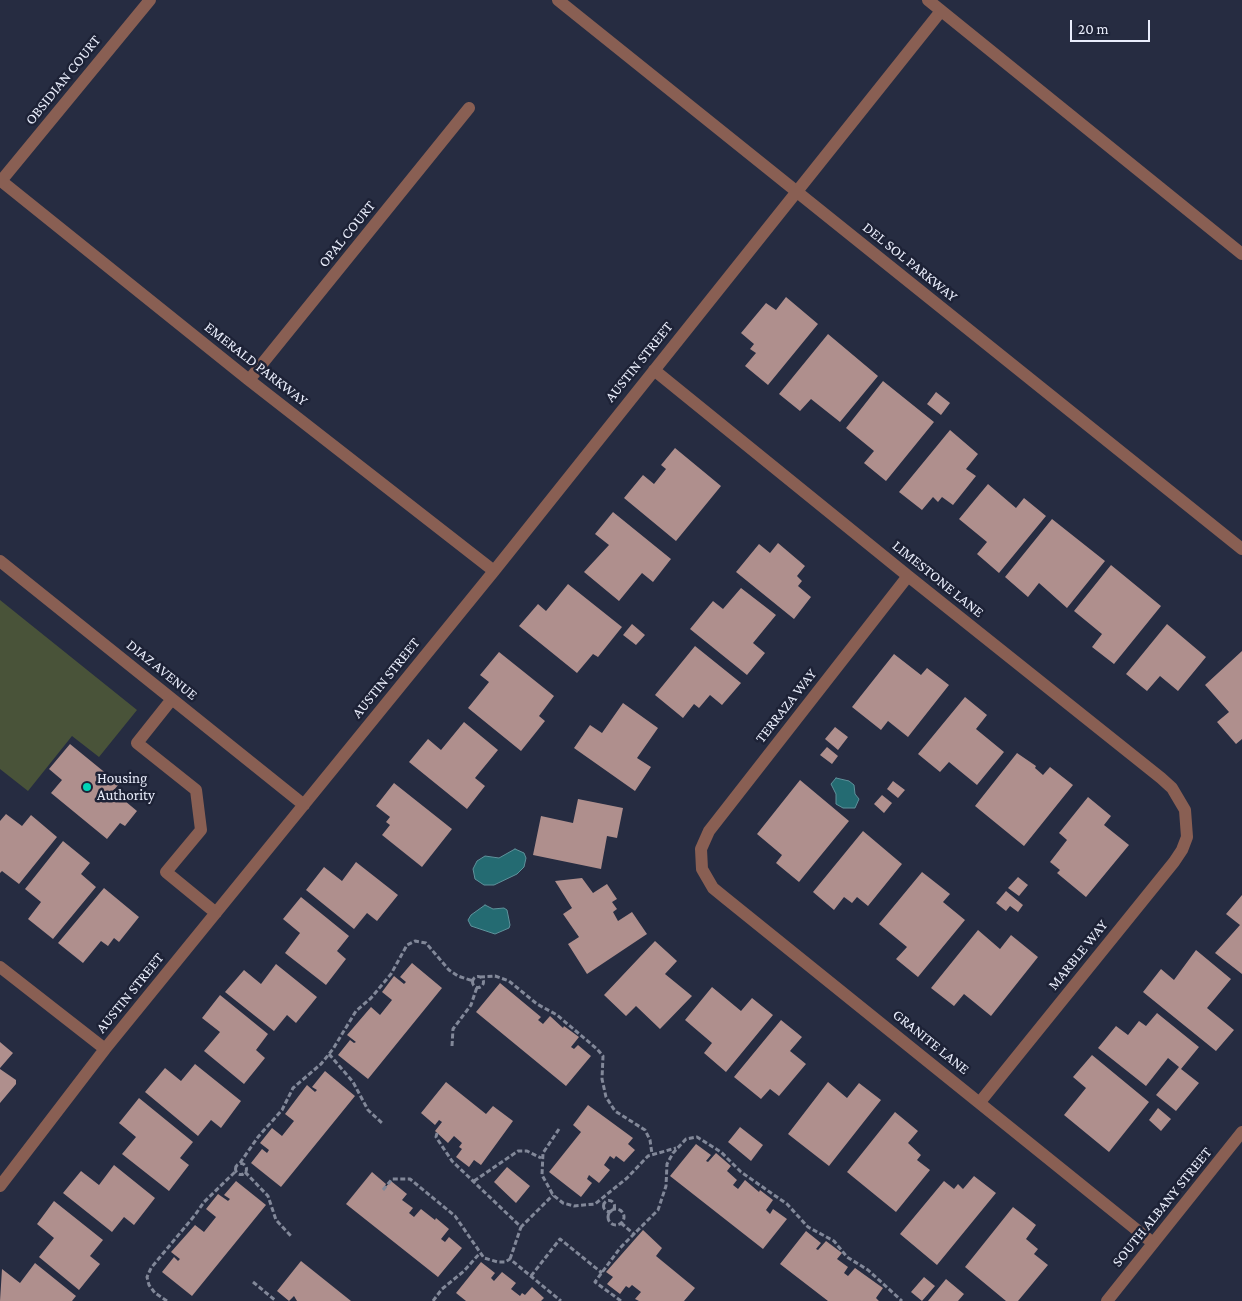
<!DOCTYPE html>
<html>
<head>
<meta charset="utf-8">
<style>
  body { margin:0 }
  #map { position:relative; width:1242px; height:1301px; overflow:hidden; background:#262c41; font-family:"Crimson Pro",serif }
  canvas { display:block }
  .scale { position:absolute; left:1070px; top:20px; width:80px; height:22px; box-sizing:border-box; border:2px solid #e9edfb; border-top:0; padding-left:6px; font-size:15px; line-height:18px; white-space:nowrap; color:#e9edfb; -webkit-text-stroke:4px #1d2236; paint-order:stroke }
</style>
</head>
<body>
<div id="map">
<canvas width="1242" height="1301"></canvas>
<div class="scale">20 m</div>
</div>
<script>
const ctx = document.querySelector('canvas').getContext('2d');
ctx.lineJoin = 'round';
function fillPath(path, color) { ctx.fillStyle = color; ctx.fill(path, 'evenodd'); }
const toPath = rows => new Path2D(rows.map(r => 'M' + r).join(''));
function stroke(path, color, width, dash) { ctx.strokeStyle = color; ctx.lineWidth = width; ctx.lineCap = dash ? 'butt' : 'round'; ctx.setLineDash(dash || []); ctx.stroke(path); }
function write(font, color, halo, rows, align = 'center') {
  ctx.font = font + ' "Crimson Pro",serif'; ctx.lineWidth = 5; ctx.setLineDash([]); ctx.textBaseline = 'middle'; ctx.strokeStyle = halo; ctx.fillStyle = color; for (const [text, x, y, turn = 0] of rows) {
    ctx.save(); ctx.translate(x, y); ctx.rotate((+turn || 0) * Math.PI / 180); ctx.textAlign = isNaN(turn) ? turn : align; if (halo) ctx.strokeText(text, 0, 0); ctx.fillText(text, 0, 0); ctx.restore();
  }
}
const green = toPath([
  [0,600,137,710,99,757,72,736,28,791,0,769]
]);
const water = toPath([
  [836,778,849,781,854,785,855,794,859,799,855,808,843,808,836,804,836,794,831,784,836,778],
  [515,849,524,853,526,858,524,867,517,874,494,885,484,885,475,879,473,869,477,861,485,856,499,858,515,849],
  [485,905,493,909,504,908,507,910,510,925,509,928,495,934,471,926,468,920,471,915,485,905]
]);
const building = toPath([
  [786,297,818,324,768,385,745,366,756,353,750,349,754,344,741,333,766,303,776,310],
  [828,334,878,376,840,422,811,399,800,411,779,394],
  [883,381,934,422,886,481,864,463,874,451,846,428],
  [936,392,950,403,941,415,927,404],
  [950,430,978,454,966,469,976,476,953,505,942,497,938,502,933,497,922,510,899,492],
  [675,448,721,486,676,541,624,498,643,475,654,484,666,469,661,465],
  [988,484,1016,508,1024,498,1046,516,999,573,977,554,987,542,959,519],
  [613,512,671,559,653,582,642,573,619,601,584,572,609,545,595,534],
  [1052,519,1105,561,1067,608,1039,583,1028,597,1005,577],
  [778,543,805,566,797,576,802,581,798,586,811,597,794,619,736,572,759,544,770,553],
  [1111,565,1161,606,1114,664,1092,647,1102,634,1074,611],
  [568,584,622,627,598,657,593,654,577,673,519,626,538,604,546,611],
  [741,588,776,615,753,643,765,653,747,675,690,629,713,601,723,609],
  [632,624,645,635,636,645,623,635],
  [1167,624,1206,657,1178,691,1160,676,1147,691,1126,674],
  [695,646,741,683,722,705,710,695,699,708,694,704,683,718,655,695],
  [1242,651,1242,739,1236,744,1217,722,1229,712,1205,685],
  [499,652,554,696,539,716,545,721,521,751,468,708,489,682,480,675],
  [894,654,921,675,927,668,949,685,908,737,888,721,881,730,852,707],
  [965,697,987,715,976,729,1004,752,977,785,949,762,940,772,918,754],
  [623,703,658,728,637,758,651,767,635,791,574,748,590,725,602,733],
  [464,722,498,750,475,778,485,786,467,809,409,762,428,739,441,750],
  [835,727,848,737,838,750,825,739],
  [70,744,119,784,113,791,137,811,125,826,120,823,107,839,51,793,62,780,49,769],
  [827,747,838,756,832,764,820,755],
  [1017,753,1036,766,1035,768,1043,775,1050,767,1073,785,1024,846,975,806],
  [800,780,849,821,799,882,776,863,782,855,757,834],
  [893,781,905,790,898,798,887,789],
  [394,783,452,829,422,867,382,835,390,825,386,822,390,817,376,806],
  [882,795,892,803,884,813,874,804],
  [1088,797,1111,816,1104,825,1129,845,1086,897,1057,873,1060,870,1050,862,1067,840,1059,833],
  [578,799,623,808,617,838,607,836,601,869,533,855,541,816,573,823],
  [6,814,22,826,31,815,57,837,19,884,2,871,0,873,0,821],
  [863,831,902,864,868,906,857,897,852,903,844,897,834,910,813,892],
  [63,841,90,863,81,874,96,887,53,939,28,919,41,902,25,889],
  [356,862,398,895,377,921,367,913,354,929,306,890,324,867,342,881],
  [922,872,950,894,943,902,965,920,918,977,896,959,907,947,879,924],
  [1018,877,1028,885,1019,896,1008,888],
  [582,878,593,893,607,884,617,899,612,902,617,909,613,912,618,921,632,912,647,934,587,974,568,944,579,937,563,914,572,908,555,881],
  [104,888,139,917,119,942,114,938,108,946,101,941,83,963,58,943],
  [1006,891,1023,905,1018,912,1010,906,1006,911,996,903],
  [1242,895,1242,974,1215,953,1240,925,1226,914],
  [301,897,349,936,337,951,346,959,326,985,285,953,300,933,283,919],
  [978,930,1000,949,1011,935,1038,957,991,1016,964,994,954,1006,931,988],
  [655,941,677,961,665,974,692,996,660,1029,636,1006,626,1016,604,995],
  [1196,950,1231,979,1207,1008,1234,1030,1216,1051,1143,992,1161,969,1174,980],
  [412,963,442,988,368,1079,338,1055,350,1040,354,1043,356,1042,347,1035,371,1007,380,1015,392,1000,382,992,394,976,404,984,406,982,400,977],
  [276,964,317,997,296,1023,287,1015,274,1031,225,992,244,970,261,984],
  [500,983,541,1017,538,1020,543,1024,550,1016,563,1028,564,1026,579,1037,571,1047,574,1049,578,1045,591,1056,566,1086,476,1012],
  [712,987,741,1011,752,998,773,1015,726,1072,704,1053,712,1043,685,1020],
  [220,995,268,1034,256,1050,265,1058,244,1084,204,1051,220,1032,202,1018],
  [1157,1013,1199,1047,1181,1069,1199,1083,1176,1111,1156,1095,1179,1067,1168,1058,1146,1086,1098,1048,1116,1026,1128,1035,1139,1021,1146,1026],
  [781,1020,802,1037,790,1051,806,1064,779,1096,770,1089,761,1099,734,1077],
  [0,1042,13,1053,0,1068],
  [1092,1055,1149,1102,1109,1152,1064,1115,1086,1088,1073,1077],
  [195,1064,241,1101,221,1128,211,1120,198,1136,145,1092,165,1068,181,1081],
  [0,1069,16,1080,16,1084,0,1103],
  [325,1071,355,1096,281,1187,251,1163,262,1149,267,1153,269,1150,260,1143,272,1128,282,1136,294,1121,285,1114,307,1085,315,1092,317,1090,312,1087],
  [446,1082,486,1114,493,1106,513,1121,481,1165,474,1160,469,1167,456,1157,462,1149,459,1147,462,1143,454,1136,448,1143,435,1131,442,1122,439,1120,435,1125,421,1113],
  [828,1082,847,1098,859,1083,881,1100,829,1166,788,1134],
  [139,1098,193,1142,180,1158,189,1165,169,1191,122,1154,136,1137,119,1123],
  [588,1105,633,1138,628,1144,635,1150,624,1162,616,1156,614,1159,610,1156,604,1165,610,1170,599,1183,589,1175,587,1179,592,1183,581,1197,549,1172,581,1132,573,1125],
  [1158,1108,1171,1119,1161,1131,1149,1120],
  [895,1112,918,1131,908,1143,921,1155,917,1160,930,1170,896,1212,847,1172],
  [740,1127,763,1145,751,1161,728,1142],
  [696,1144,711,1155,706,1161,708,1162,716,1153,731,1166,727,1171,737,1180,733,1185,738,1189,745,1180,759,1192,760,1190,773,1200,766,1210,770,1214,773,1209,787,1219,763,1249,670,1176],
  [114,1165,155,1198,134,1225,124,1217,112,1232,63,1193,81,1171,99,1185],
  [507,1167,530,1186,516,1203,494,1182],
  [372,1172,386,1184,383,1190,391,1181,407,1194,402,1200,413,1208,409,1213,414,1217,421,1209,435,1220,436,1218,449,1229,441,1239,445,1242,449,1237,462,1248,438,1277,346,1204],
  [974,1176,996,1193,937,1265,900,1234,944,1181,954,1189,958,1184,963,1189],
  [236,1181,266,1205,192,1296,162,1272,174,1257,178,1261,180,1259,171,1252,195,1225,204,1232,216,1217,206,1209,218,1194,228,1201,230,1199,224,1195],
  [54,1201,103,1240,90,1256,100,1264,79,1290,39,1257,54,1238,37,1224],
  [1013,1207,1036,1225,1026,1239,1038,1249,1034,1254,1048,1265,1018,1301,1006,1301,965,1267],
  [643,1230,662,1248,656,1256,695,1288,684,1301,639,1301,635,1299,641,1292,632,1285,629,1288,626,1286,620,1294,607,1284,613,1277,606,1272],
  [806,1231,821,1243,816,1249,818,1250,826,1241,842,1253,837,1259,848,1267,844,1273,848,1276,855,1268,883,1288,876,1298,879,1301,828,1301,780,1264],
  [301,1261,351,1301,297,1301,294,1296,289,1301,277,1291],
  [481,1262,495,1273,491,1278,494,1281,502,1272,516,1283,511,1289,520,1296,522,1293,525,1295,532,1287,544,1298,541,1301,466,1301,456,1293],
  [35,1263,76,1296,72,1301,0,1301,2,1269,20,1283],
  [924,1277,935,1286,922,1301,911,1292],
  [946,1279,964,1294,958,1301,928,1301]
]);
const path = toPath([
  '472.5 982a5.5 5.5 0 1 1 11 0a5.5 5.5 0 1 1-11 0Z',
  [480,977,495,976,509,981,537,1004,557,1015,597,1049,603,1056,602,1079,606,1097,615,1111,645,1130,650,1140,652,1154],
  [452,1046,453,1029,471,1005,477,987],
  [329,1054,353,1082,368,1110,382,1123],
  [559,1129,543,1153,542,1175,553,1195,563,1203,574,1206,595,1204,627,1178,648,1156,676,1148],
  [437,1133,436,1137,452,1161,521,1227,553,1195],
  [240,1163,258,1137,282,1110,293,1088,321,1064,333,1049,356,1011,371,998,391,974,407,945,415,941,426,943,449,970,458,976,473,981],
  '235.5 1169a5.5 5.5 0 1 1 11 0a5.5 5.5 0 1 1-11 0Z',
  [245,1172,268,1196,276,1220,291,1236],
  [474,1181,518,1151,527,1151,541,1158],
  [383,1190,392,1179,410,1179,455,1216,484,1258,498,1262,505,1262,510,1259,561,1301],
  '603.5 1206a5.5 5.5 0 1 1 11 0a5.5 5.5 0 1 1-11 0Z',
  '608 1217a8 8 0 1 1 16 0a8 8 0 1 1-16 0Z',
  [621,1223,635,1235],
  [510,1259,521,1227],
  [531,1276,560,1239,602,1273],
  [253,1282,276,1301],
  [167,1301,155,1293,149,1285,147,1277,151,1268,195,1215,204,1202,236,1171],
  [433,1301,442,1289,464,1271,480,1253],
  [621,1301,595,1282,620,1248,658,1210,666,1186,667,1164,673,1153,686,1139,697,1137,721,1152,741,1172,787,1204,808,1227,834,1241,847,1257,868,1270,902,1301]
]);
const minor = toPath([
  [558,0,1242,549],
  [928,0,1242,254],
  [0,180,249,380,494,571],
  [1,181,150,0],
  [654,370,908,576,1161,778,1172,788,1185,810,1187,837,1182,850,1174,862,980,1102],
  [249,380,469,108],
  [0,561,304,805],
  [908,576,709,831,701,849,702,869,713,888,724,897,1153,1243],
  [172,699,137,743,196,790,201,830,166,872,216,913],
  [0,967,105,1049],
  [0,1186,105,1049,494,571,941,11],
  [1107,1301,1242,1132]
]);
const markers = [
  [87,787,5,"#00d5b7"]
];
const streetNames = [
  ["OBSIDIAN COURT",63,80,-51],
  ["OPAL COURT",347,234,-51],
  ["DEL SOL PARKWAY",910,262,39],
  ["AUSTIN STREET",639,362,-51],
  ["EMERALD PARKWAY",256,364,38],
  ["LIMESTONE LANE",938,579,39],
  ["DIAZ AVENUE",162,670,39],
  ["AUSTIN STREET",386,678,-51],
  ["TERRAZA WAY",786,706,-52],
  ["MARBLE WAY",1078,955,-51],
  ["AUSTIN STREET",130,993,-51],
  ["GRANITE LANE",931,1042,39],
  ["SOUTH ALBANY STREET",1162,1207,-51]
];
const poiNames = [
  ["Housing",97,778],
  ["Authority",97,795]
];
fillPath(green, '#495339');
fillPath(water, '#246b72');
stroke(water, '#5f929b', 1);
fillPath(building, '#af8f8d');
stroke(path, '#828899', 3, [5, 2.5]);
stroke(minor, '#895f53', 12);
for (const [x, y, r, color] of markers) { const dot = new Path2D(); dot.arc(x, y, r, 0, 2 * Math.PI); ctx.fillStyle = color; ctx.fill(dot); stroke(dot, '#1d2236', 2); }
write('15px', '#e9edfb', '#1d2236', streetNames);
write('15px', '#e9edfb', '#1d2236', poiNames, 'left');
</script>
</body>
</html>
